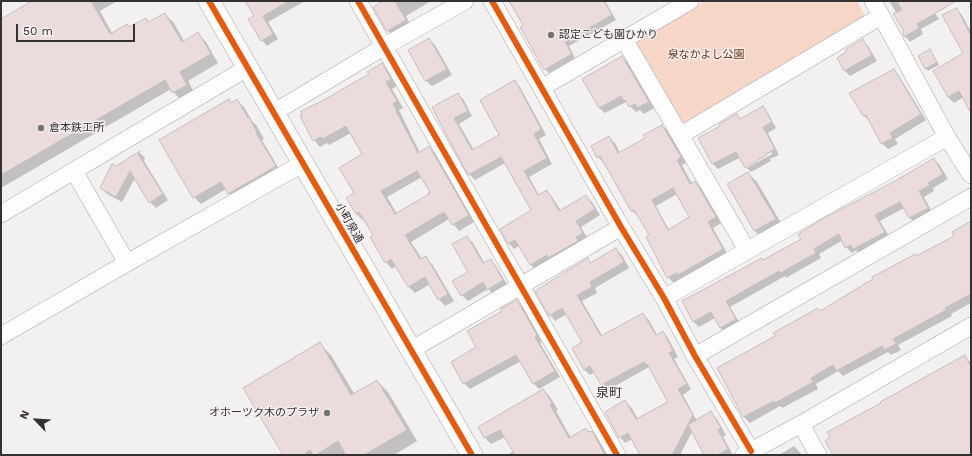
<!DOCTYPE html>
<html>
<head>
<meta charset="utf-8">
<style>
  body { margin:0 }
  #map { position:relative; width:972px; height:456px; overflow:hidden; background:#f3f0f1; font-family:"Work Sans",sans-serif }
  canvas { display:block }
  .frame { position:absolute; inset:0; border:2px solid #333132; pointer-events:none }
  .north { position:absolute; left:16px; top:400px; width:40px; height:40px; -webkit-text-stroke:3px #f4eff0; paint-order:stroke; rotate:295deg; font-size:11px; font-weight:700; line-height:16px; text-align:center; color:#333132 }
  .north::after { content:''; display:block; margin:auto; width:14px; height:18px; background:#333132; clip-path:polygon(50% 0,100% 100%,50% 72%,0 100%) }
  .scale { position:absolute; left:16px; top:24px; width:119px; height:18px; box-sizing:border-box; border:2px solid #333132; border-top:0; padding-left:5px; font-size:12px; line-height:14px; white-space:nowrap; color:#333132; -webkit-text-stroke:3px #f4eff0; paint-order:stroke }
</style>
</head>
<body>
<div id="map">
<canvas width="972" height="456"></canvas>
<div class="frame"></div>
<div class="north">N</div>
<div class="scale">50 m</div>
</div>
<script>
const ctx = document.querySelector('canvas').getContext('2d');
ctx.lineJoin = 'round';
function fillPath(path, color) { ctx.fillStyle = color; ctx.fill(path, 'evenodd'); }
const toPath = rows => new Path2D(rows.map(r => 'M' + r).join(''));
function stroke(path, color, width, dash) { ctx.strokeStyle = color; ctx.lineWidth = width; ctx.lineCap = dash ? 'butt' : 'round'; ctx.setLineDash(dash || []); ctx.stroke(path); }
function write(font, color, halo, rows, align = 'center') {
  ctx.font = font + ' "Work Sans","Noto Sans JP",sans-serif'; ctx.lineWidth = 3; ctx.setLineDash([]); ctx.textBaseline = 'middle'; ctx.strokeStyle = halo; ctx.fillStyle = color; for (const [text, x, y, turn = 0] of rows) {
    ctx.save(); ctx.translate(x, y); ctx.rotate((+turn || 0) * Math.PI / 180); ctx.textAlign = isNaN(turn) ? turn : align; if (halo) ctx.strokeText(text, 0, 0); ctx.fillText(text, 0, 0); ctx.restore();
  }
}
const green = toPath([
  [705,1,857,1,865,16,682,124,633,42]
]);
const shadow = toPath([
  [34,1,117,1,100,11,112,33,127,25,130,28,146,19,149,23,165,14,174,23,184,41,198,34,206,42,218,63,188,81,195,94,181,101,171,89,1,188,1,20],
  [246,1,305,1,268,22,278,39,267,46,262,40,255,16],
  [379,1,431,1,406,16,411,26,394,36,388,31,375,7,381,4],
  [515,1,605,1,616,20,569,46,575,58,549,73,545,69],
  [889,1,927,1,939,19,921,29,923,34,910,42,905,36,897,14],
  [956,9,962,15,971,32,971,111,964,97,954,103,948,97,934,71,965,54],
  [429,39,435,45,452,75,432,86,426,81,409,51],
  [862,40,868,46,877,61,850,76,845,71,838,59],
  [930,51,939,65,928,71,926,68],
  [622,57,628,63,654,108,644,114,640,110,636,112,626,102,605,113,599,108],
  [382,64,388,71,397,86,392,89,403,108,399,110,420,153,429,148,436,154,474,222,459,231,449,219,411,242,422,259,425,257,432,264,454,301,445,306,439,299,430,284,415,293,409,287,396,266,392,269,386,262,375,236,365,219,363,220,356,214,355,194,363,154,351,133,329,145,327,143,320,147,314,140,321,103,370,74],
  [422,177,431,192,430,194,397,214,387,197],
  [893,70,899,76,926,120,895,139,898,144,888,149,882,143,870,121,864,116,851,93],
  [515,82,520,87,546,135,539,139,552,164,529,177,539,195,546,191,552,197,561,211,586,196,592,202,600,215,581,227,588,239,536,270,530,264,519,246,514,249,509,243,533,210,505,163,475,180,469,174,447,135,458,94,463,99,472,116,459,124,474,150,501,135],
  [237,100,244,107,252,121,256,125,264,139,262,140,282,174,236,200,226,189,201,204,194,197,229,101,232,103],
  [762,107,768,113,776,128,768,133,779,155,770,159,771,161,751,172,747,168,772,154,771,152,746,166,741,157,718,169,713,164,699,138,722,126,736,115,741,119],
  [662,126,668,131,686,163,682,165,692,184,695,183,701,188,721,223,713,228,728,255,674,283,668,277,650,236,638,216,632,211,605,162,604,163,598,157,609,137,615,143,620,153,646,138],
  [677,194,690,217,669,230,656,206],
  [140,153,145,158,144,161,168,200,156,208,150,202,135,178,122,202,107,194,101,188,116,167],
  [933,159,939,164,948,179,933,188,934,191,924,197,933,214,915,223,910,218,904,208,880,221,890,238,859,254,856,250,852,253,846,247,843,240,819,254,821,258,786,278,785,276,730,307,741,325,726,333,720,328,715,318,699,327,694,322,683,302,763,261,802,239],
  [748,173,757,182,784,228,764,240,755,231,728,185],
  [971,222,971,303,951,314,952,316,898,345,901,350,891,355,888,352,843,376,838,371,816,384,818,389,782,408,780,406,750,423,744,417,719,369,917,257,955,236],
  [467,237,473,243,485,264,490,260,496,266,508,286,494,295,488,289,468,301,462,295,470,273],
  [616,249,622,255,629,268,595,288,597,293,582,301,603,337,643,314,649,320,657,335,663,333,668,338,678,357,674,359,691,389,683,395,697,421,711,413,717,419,726,435,723,437,733,455,705,455,692,432,680,455,638,455,640,452,632,439,625,443,620,437,625,401,631,407,638,419,669,401,649,367,608,390,602,384,595,372,590,375,584,369,584,343,567,314,555,321,550,315,587,259,591,263],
  [517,301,523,307,542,342,540,343,560,377,539,389,534,384,521,361,470,389,464,383,478,347],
  [320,344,331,355,355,395,377,381,388,392,417,441,394,455,284,455],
  [965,357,971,363,971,455,834,455,882,404],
  [543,390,550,397,558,410,556,411,571,438,591,432,598,438,607,455,507,455,514,451,505,437,491,444,485,438,479,427],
  [794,446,802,455,779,455]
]);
const building = toPath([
  [32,1,91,1,110,34,127,24,129,27,146,18,148,22,165,13,182,42,198,32,211,54,180,72,187,85,172,93,165,80,1,175,1,19,32,1],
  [245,1,289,1,263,16,273,34,261,41,248,19,254,16,245,1],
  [383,1,395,1,406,20,387,31,373,7,383,1],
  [509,1,604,1,612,15,565,42,572,54,544,70,520,27,523,25,509,1],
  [897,1,956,1,917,24,919,28,904,37,903,30,893,14,902,10,897,1],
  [957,8,971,36,971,113,959,91,948,97,933,71,963,53,942,15,957,8],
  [429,38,447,69,425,81,408,50,429,38],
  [863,39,872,55,844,71,837,58,846,52,845,50,863,39],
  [930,49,937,62,925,69,918,56,930,49],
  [622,56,649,102,637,108,635,104,629,107,625,100,624,101,621,96,599,108,582,79,622,56],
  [382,63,391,79,386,82,397,101,393,104,397,111,396,111,418,153,429,146,469,215,452,225,444,212,405,235,420,259,426,256,448,294,438,300,425,277,408,287,391,259,385,263,370,237,373,235,359,212,356,214,346,198,354,193,339,168,362,154,346,126,322,139,321,137,313,141,300,116,302,115,301,111,320,102,369,74,367,72,382,63],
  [417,171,430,192,428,193,429,194,395,214,381,191,417,171],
  [894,69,921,114,890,133,893,138,881,144,866,115,863,116,849,93,894,69],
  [515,80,541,129,534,134,547,158,524,171,538,195,547,190,559,211,586,195,595,209,576,221,583,233,576,237,578,241,548,258,547,255,530,265,515,240,508,244,500,229,531,210,501,157,468,175,447,136,432,107,458,93,468,111,454,118,472,150,499,135,480,100,515,80],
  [229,99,231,103,237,99,248,118,249,117,257,132,256,133,276,166,228,194,221,182,193,198,159,140,229,99],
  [763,106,772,122,763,127,775,149,766,154,767,155,745,168,736,152,712,164,698,138,720,126,719,124,737,114,740,119,763,106],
  [662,125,681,157,677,160,690,184,695,181,716,217,708,222,723,249,678,275,677,273,667,278,646,237,649,235,634,210,631,211,600,156,597,158,591,146,609,136,618,153,645,138,643,135,662,125],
  [673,188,689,217,668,230,652,200,673,188],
  [140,151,138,154,163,194,149,203,130,171,116,197,100,188,112,164,116,166,140,151],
  [934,158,943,174,928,183,930,185,919,191,928,208,909,218,900,202,875,215,885,232,878,236,853,249,851,245,845,248,839,234,814,249,816,253,780,273,779,271,726,301,736,319,720,328,711,312,693,322,682,301,762,258,763,260,801,239,798,234,824,218,895,181,934,158],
  [748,172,776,219,754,231,727,184,748,172],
  [971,221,971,294,945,308,946,310,893,339,896,344,884,350,882,346,836,371,833,365,811,378,813,382,775,403,774,401,743,417,717,368,775,336,773,333,818,308,820,311,866,283,873,279,872,277,915,254,916,256,954,236,952,232,971,221],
  [467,236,483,263,491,259,503,280,487,290,483,282,461,296,452,281,468,272,452,244,467,236],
  [616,248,624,262,590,282,592,287,577,295,601,336,643,313,656,335,663,331,673,351,669,353,687,384,678,389,693,415,672,455,640,455,628,433,619,438,605,412,625,400,636,419,668,402,647,364,646,365,644,362,601,385,590,366,584,370,572,348,582,342,562,308,549,316,535,291,588,258,590,263,616,248],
  [517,300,537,335,535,337,555,371,533,384,516,355,463,384,451,362,476,347,467,331,502,311,501,309,517,300],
  [320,342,351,395,377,380,407,430,364,455,346,455,338,441,316,455,313,455,310,450,303,455,283,455,243,388,320,342],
  [965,355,971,367,971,455,833,455,825,441,830,437,827,432,881,403,880,402,965,355],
  [543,389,552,403,550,405,569,438,586,428,588,432,592,431,605,455,515,455,500,430,484,438,478,427,543,389],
  [711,411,721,428,718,430,728,449,718,455,704,455,688,425,711,411]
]);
const minor = toPath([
  [358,1,617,455],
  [492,1,621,227,664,298,695,356,751,451],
  [873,1,947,137,971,175],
  [624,39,747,250],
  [543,87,690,1],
  [273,113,385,46,465,1],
  [681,135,881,16],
  [74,171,127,263],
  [1,214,247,68],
  [664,298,947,137],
  [1,336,127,263,302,164],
  [411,350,621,227],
  [695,356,971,197],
  [801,424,818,455],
  [744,455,801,424,971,326]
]);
const tertiary = toPath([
  [209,1,472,455]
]);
const cycleway = toPath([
  [209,1,472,455],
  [358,1,617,455],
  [492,1,621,227,664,298,695,356,751,451]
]);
const markers = [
  [551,35,4,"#767475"],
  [41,128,4,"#767475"],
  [327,413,4,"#767475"]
];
const poiNames = [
  ["認定こども園ひかり",559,35],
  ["倉本鉄工所",49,128],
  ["オホーツク木のプラザ",319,413,"right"]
];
const parkNames = [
  ["泉なかよし公園",706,55]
];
const streetNames = [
  ["小町泉通",349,223,60]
];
const quarterNames = [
  ["泉町",609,393]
];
fillPath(green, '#f5d6c7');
fillPath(shadow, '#0003');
fillPath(building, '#ebdbda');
stroke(building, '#c2c0c0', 1);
stroke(minor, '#a9a7a8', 18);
stroke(tertiary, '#a9a7a8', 22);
stroke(minor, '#fdfdfd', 17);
stroke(tertiary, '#fdfdfd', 21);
stroke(cycleway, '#e8590c', 6);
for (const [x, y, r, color] of markers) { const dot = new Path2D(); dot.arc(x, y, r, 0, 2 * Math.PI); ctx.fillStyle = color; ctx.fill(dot); stroke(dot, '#f4eff0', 1.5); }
write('11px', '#333132', '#f4eff0', poiNames, 'left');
write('11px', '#6b310a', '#f4eff0', parkNames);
write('11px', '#333132', '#f4eff0', streetNames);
write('13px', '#333132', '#f4eff0', quarterNames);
</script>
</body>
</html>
